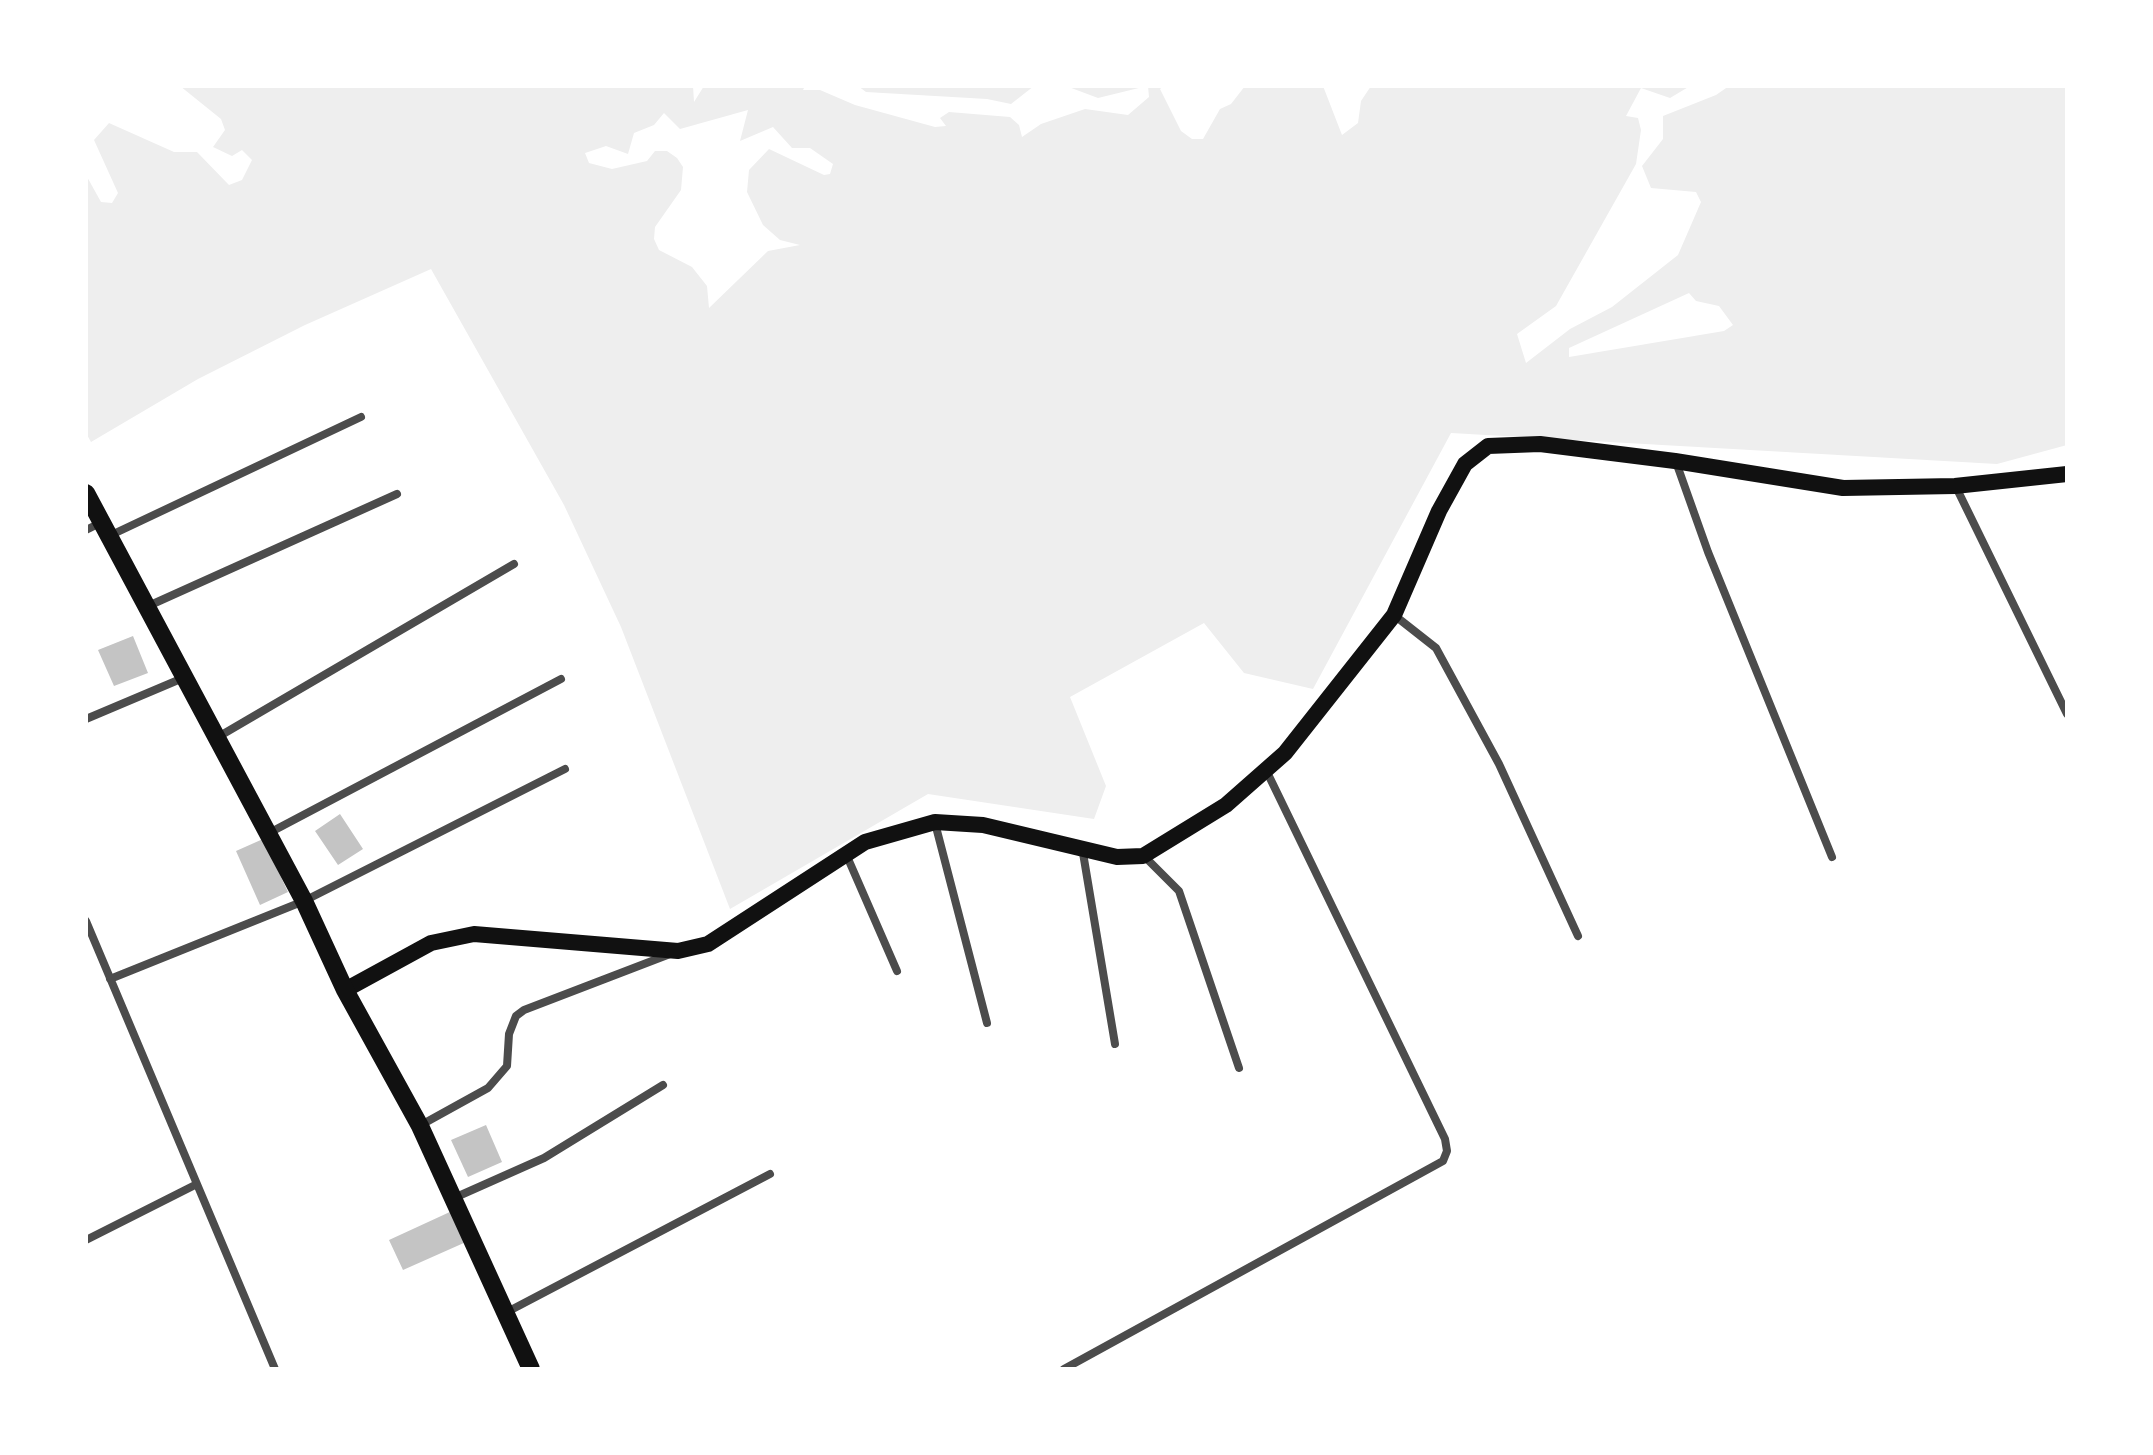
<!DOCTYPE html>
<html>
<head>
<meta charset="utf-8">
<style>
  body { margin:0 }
  #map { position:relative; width:2153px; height:1455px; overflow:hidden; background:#fff; font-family:Arial,sans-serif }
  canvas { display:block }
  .frame { position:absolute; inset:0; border:88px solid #fff; pointer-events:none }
</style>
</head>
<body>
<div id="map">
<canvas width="2153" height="1455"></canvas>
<div class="frame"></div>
</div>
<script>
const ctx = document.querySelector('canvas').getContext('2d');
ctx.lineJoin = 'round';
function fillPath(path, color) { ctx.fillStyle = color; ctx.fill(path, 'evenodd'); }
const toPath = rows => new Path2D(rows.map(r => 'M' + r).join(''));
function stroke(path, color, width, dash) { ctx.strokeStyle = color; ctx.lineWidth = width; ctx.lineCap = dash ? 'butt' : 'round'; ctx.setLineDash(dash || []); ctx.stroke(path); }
const green = toPath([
  [180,86,693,86,694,102,704,86,805,86,803,90,820,90,855,105,935,127,946,126,940,118,949,112,1010,117,1019,125,1022,137,1041,124,1085,109,1128,115,1149,97,1148,86,1164,86,1160,89,1181,131,1192,139,1203,139,1220,109,1231,104,1245,86,1323,86,1342,135,1358,123,1361,101,1371,86,1690,86,1670,98,1641,88,1626,116,1638,118,1641,130,1636,164,1556,306,1517,334,1526,363,1570,329,1612,307,1678,255,1701,202,1696,192,1651,188,1642,166,1663,139,1663,116,1716,95,1729,86,2067,86,2067,445,1997,464,1451,433,1313,689,1244,673,1204,623,1070,697,1106,786,1094,819,928,794,730,909,621,627,564,505,431,269,305,325,198,379,91,442,86,433,86,175,101,202,112,203,118,193,94,140,109,123,174,152,197,152,229,185,242,180,252,160,242,150,232,156,213,147,225,130,221,119],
  [748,110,740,141,773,127,792,148,810,148,833,164,830,174,824,175,769,149,749,170,747,192,763,225,780,240,800,245,768,251,709,308,707,286,692,267,659,250,654,239,655,227,681,190,683,167,677,158,667,151,655,151,647,161,612,169,589,163,585,153,606,146,628,154,634,133,654,125,664,113,680,129],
  [1689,293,1696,301,1719,306,1733,325,1724,331,1569,357,1569,348],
  [858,86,1034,86,1011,104,987,99,866,92],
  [1066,86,1147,86,1098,98]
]);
const building = toPath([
  [133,636,148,673,114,686,98,650],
  [340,814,363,849,338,865,315,831],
  [263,839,288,892,260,905,236,851],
  [486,1125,502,1162,468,1177,451,1140],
  [452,1211,466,1242,403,1270,389,1240]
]);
const minor = toPath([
  [1676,462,1708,552,1832,857],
  [1956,487,2067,714],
  [86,530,100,523],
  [109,536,361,417],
  [146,607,397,494],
  [1394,615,1436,648,1499,764,1578,936],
  [86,719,183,678],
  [218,737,514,564],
  [935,823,987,1023],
  [269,833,561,679],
  [1082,847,1115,1044],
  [846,854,897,971],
  [1144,856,1179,891,1239,1068],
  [86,921,275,1369],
  [110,979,304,901,565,769],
  [421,1125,488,1088,507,1066,509,1034,516,1016,524,1010,670,954],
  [454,1198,544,1158,663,1085],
  [86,1240,197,1184],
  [507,1312,770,1174],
  [1064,1369,1443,1161,1447,1151,1445,1139,1267,772]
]);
const secondary = toPath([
  [345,990,431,943,474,934,678,951,708,944,865,842,935,822,983,825,1117,857,1143,856,1226,805,1285,753,1394,615,1439,511,1465,464,1488,446,1540,444,1675,461,1843,488,1955,486,2067,474]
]);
const primary = toPath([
  [86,493,304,901,345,990,420,1126,531,1369]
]);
fillPath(green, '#eee');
fillPath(building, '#c4c4c4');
stroke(minor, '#4c4c4c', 8);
stroke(secondary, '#111', 16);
stroke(primary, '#111', 18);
</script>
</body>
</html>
